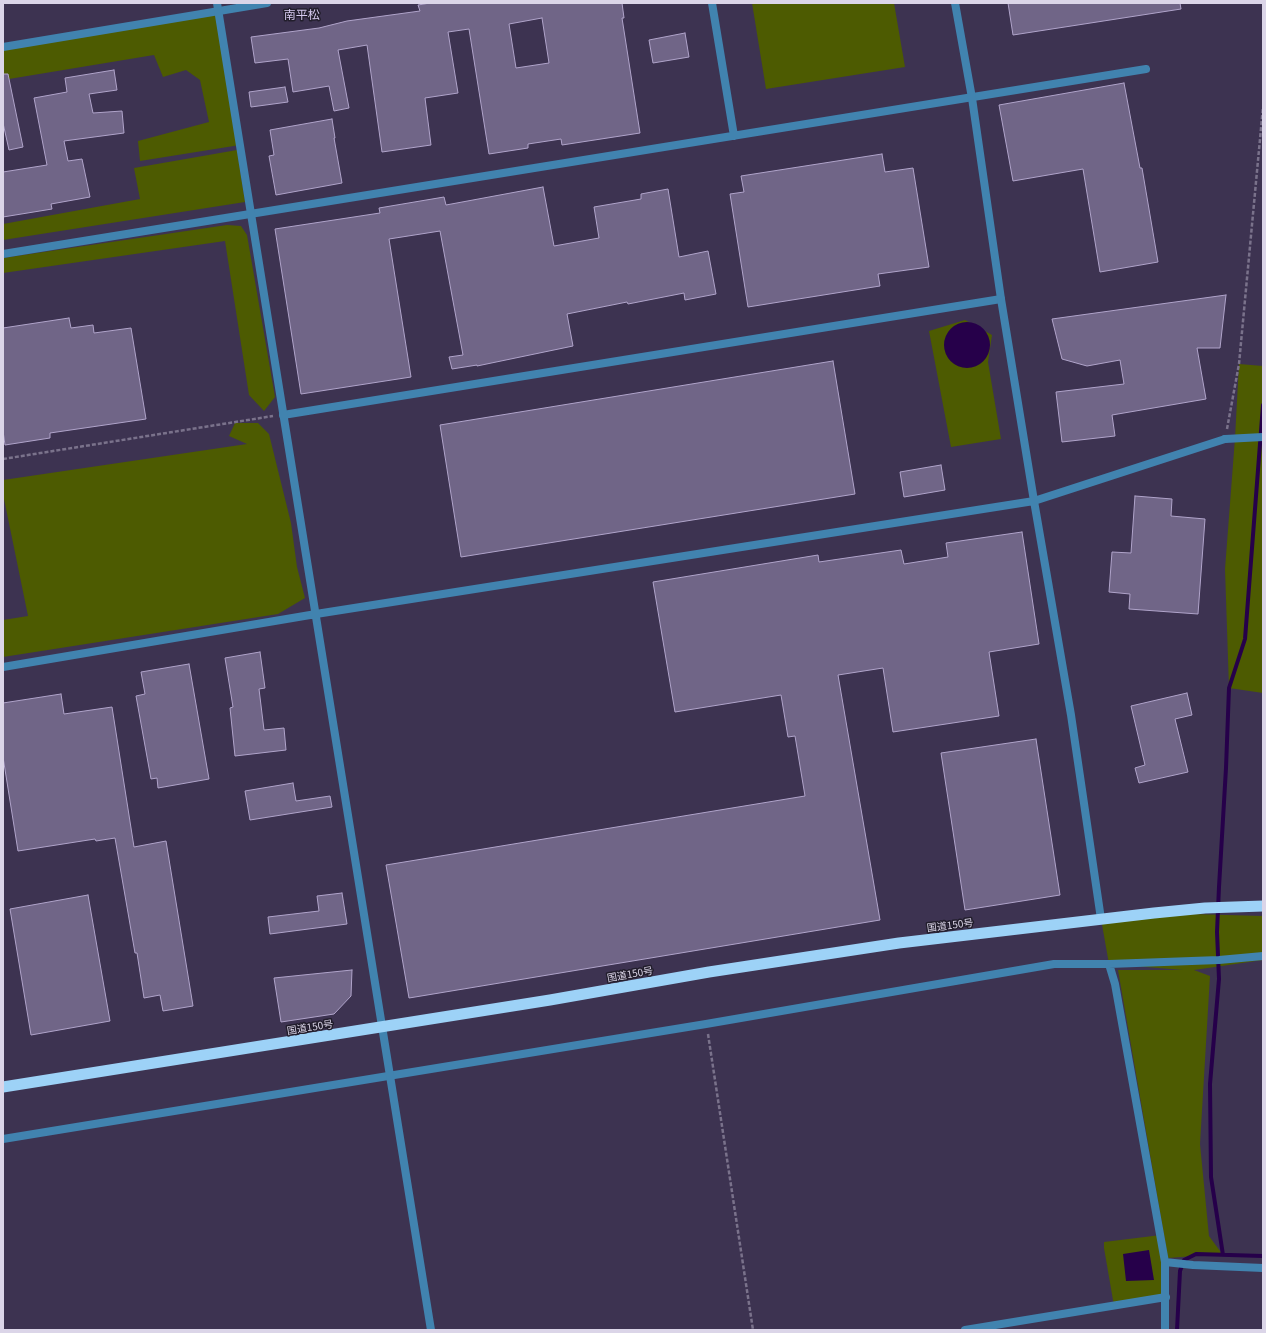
<!DOCTYPE html>
<html>
<head>
<meta charset="utf-8">
<style>
  body { margin:0 }
  #map { position:relative; width:1266px; height:1333px; overflow:hidden; background:#3d3351; font-family:Georgia,serif }
  canvas { display:block }
  .frame { position:absolute; inset:0; border:4px solid #dbd5e8; pointer-events:none }
</style>
</head>
<body>
<div id="map">
<canvas width="1266" height="1333"></canvas>
<div class="frame"></div>
</div>
<script>
const c = document.querySelector('canvas').getContext('2d');
c.lineJoin = 'round';
function fillPath(path, color) { c.fillStyle = color; c.fill(path, 'evenodd'); }
const poly = rows => new Path2D(rows.map(r => 'M' + r).join(''));
function trace(path, color, width, dash) { c.strokeStyle = color; c.lineWidth = width; c.lineCap = dash ? 'butt' : 'round'; c.setLineDash(dash || []); c.stroke(path); }
function drawText(font, color, halo, rows, align = 'center') {
  c.font = font + ' Georgia,"Noto Sans JP",serif'; c.lineWidth = 3; c.setLineDash([]); c.textBaseline = 'middle'; c.strokeStyle = halo; c.fillStyle = color; for (const [text, x, y, turn = 0] of rows) {
    c.save(); c.translate(x, y); c.rotate((+turn || 0) * Math.PI / 180); c.textAlign = isNaN(turn) ? turn : align; if (halo) c.strokeText(text, 0, 0); c.fillText(text, 0, 0); c.restore();
  }
}
const green = poly([
  [752,3,894,3,905,67,766,89],
  [219,11,240,145,140,161,138,141,209,122,200,80,186,70,163,77,154,55,3,80,3,47],
  [237,150,245,202,3,240,3,224,140,199,134,168],
  [227,225,241,226,247,235,275,397,264,411,249,395,225,241,3,273,3,258],
  [965,320,992,335,988,362,1001,439,951,447,929,331],
  [1239,364,1263,366,1263,693,1229,688,1225,569,1235,438],
  [235,423,258,423,269,434,291,523,297,567,305,598,278,614,3,657,3,620,28,616,3,494,3,480,247,444,229,436],
  [1154,913,1263,916,1263,960,1194,970,1210,976,1200,1144,1209,1236,1223,1255,1207,1255,1168,1258,1118,970,1183,970,1109,964,1101,919],
  [1161,1235,1166,1297,1114,1306,1104,1248,1104,1242]
]);
const water = poly([
  '944 345a23 23 0 1 1 46 0a23 23 0 1 1-46 0Z',
  [1149,1250,1154,1280,1126,1281,1123,1254]
]);
const stream = poly([
  [1223,1255,1211,1177,1210,1084,1219,979,1217,932,1219,887,1226,768,1229,688,1245,639,1263,405],
  [1177,1330,1180,1271,1184,1260,1196,1254,1263,1256]
]);
const building = poly([
  [430,3,622,3,624,18,622,18,640,133,562,145,561,139,528,144,528,148,489,154,469,29,448,32,458,93,425,98,431,145,382,152,367,45,338,50,349,108,334,111,329,86,293,92,288,59,255,63,251,37,319,28,347,21,420,11,418,5,430,3],
  [542,18,549,63,516,68,509,24,542,18],
  [1008,3,1180,3,1181,9,1013,35,1008,3],
  [685,33,689,57,653,63,649,40,685,33],
  [114,70,117,90,89,94,93,113,122,111,124,133,64,141,68,161,82,159,90,197,51,204,52,209,3,217,3,172,47,165,34,98,67,92,65,78,114,70],
  [3,74,8,74,23,147,9,150,3,123,3,74],
  [1124,83,1140,168,1142,168,1158,262,1100,272,1083,169,1013,181,999,105,1124,83],
  [285,87,288,102,251,107,249,92,285,87],
  [332,119,335,138,334,138,342,183,276,195,269,156,274,155,270,130,332,119],
  [882,154,885,172,913,168,929,267,878,274,880,286,748,307,730,194,744,192,741,176,882,154],
  [543,187,554,246,599,238,594,207,641,199,641,194,668,189,679,257,708,251,716,294,685,300,684,293,628,304,627,302,567,314,573,346,477,366,477,365,452,369,449,357,463,355,440,231,389,239,411,377,301,394,275,229,380,213,379,208,444,197,446,205,543,187],
  [1226,295,1220,348,1197,348,1206,399,1112,415,1115,436,1062,442,1056,392,1124,384,1120,360,1087,366,1062,359,1052,319,1226,295],
  [69,318,71,328,93,325,94,333,131,328,146,419,50,433,50,438,5,445,3,431,3,328,69,318],
  [833,361,855,494,461,557,440,425,833,361],
  [941,465,945,490,904,497,900,472,941,465],
  [1135,496,1172,499,1171,516,1205,519,1198,614,1129,609,1130,594,1109,592,1112,552,1131,553,1135,496],
  [1022,532,1039,644,989,652,999,716,893,732,883,668,838,675,880,920,409,998,386,865,805,796,795,736,788,737,781,695,675,712,653,582,818,555,819,562,901,550,904,564,948,557,946,543,1022,532],
  [260,652,265,688,259,689,264,730,284,728,286,750,235,756,230,708,233,707,225,658,260,652],
  [189,664,209,779,158,788,157,778,151,779,136,696,145,694,141,672,189,664],
  [1187,693,1192,715,1175,719,1188,772,1139,783,1135,768,1145,765,1131,706,1187,693],
  [61,694,64,714,112,707,134,847,166,841,193,1006,163,1011,160,995,144,998,137,953,135,953,115,838,96,841,95,839,18,851,3,757,3,703,61,694],
  [1036,739,1060,895,965,910,941,753,1036,739],
  [293,783,296,801,330,796,332,807,250,820,245,791,293,783],
  [342,893,347,924,270,934,268,917,319,911,317,896,342,893],
  [88,895,110,1021,31,1035,10,909,88,895],
  [352,970,351,996,334,1014,281,1022,274,978,352,970]
]);
const path = poly([
  [1227,429,1239,364,1263,107],
  [3,459,273,416],
  [708,1034,753,1330]
]);
const minor = poly([
  [712,3,734,136],
  [3,47,267,3],
  [3,254,1146,69],
  [283,415,1001,299],
  [1225,439,1263,437],
  [1109,964,1115,984,1165,1262],
  [3,1139,706,1024,1054,964,1109,964,1219,960,1263,956],
  [965,1330,1166,1297],
  [1165,1330,1165,1262,1193,1265,1263,1268]
]);
const tertiary = poly([
  [217,3,431,1330],
  [955,3,972,98,1001,299,1034,501,1071,715,1101,919],
  [3,667,316,614,1034,501,1225,439]
]);
const trunk = poly([
  [3,1087,550,1000,709,972,899,943,1154,913,1205,908,1263,906]
]);
const streetNames = [
  ["国道150号",950,925,-7],
  ["国道150号",630,974,-10],
  ["国道150号",310,1027,-9]
];
const quarterNames = [
  ["南平松",302,14]
];
fillPath(green, '#4d5b01');
fillPath(water, '#26004a');
trace(stream, '#26004a', 4);
fillPath(building, '#706587');
trace(building, '#b0a4ca', 1);
trace(path, '#7a728b', 2.5, [4, 2]);
trace(minor, '#4183af', 8);
trace(tertiary, '#4183af', 8);
trace(trunk, '#9dd2f7', 11);
drawText('10px', '#dbd5e8', '#221e2c', streetNames);
drawText('12px', '#d6caf0', '#221e2c', quarterNames);
</script>
</body>
</html>
